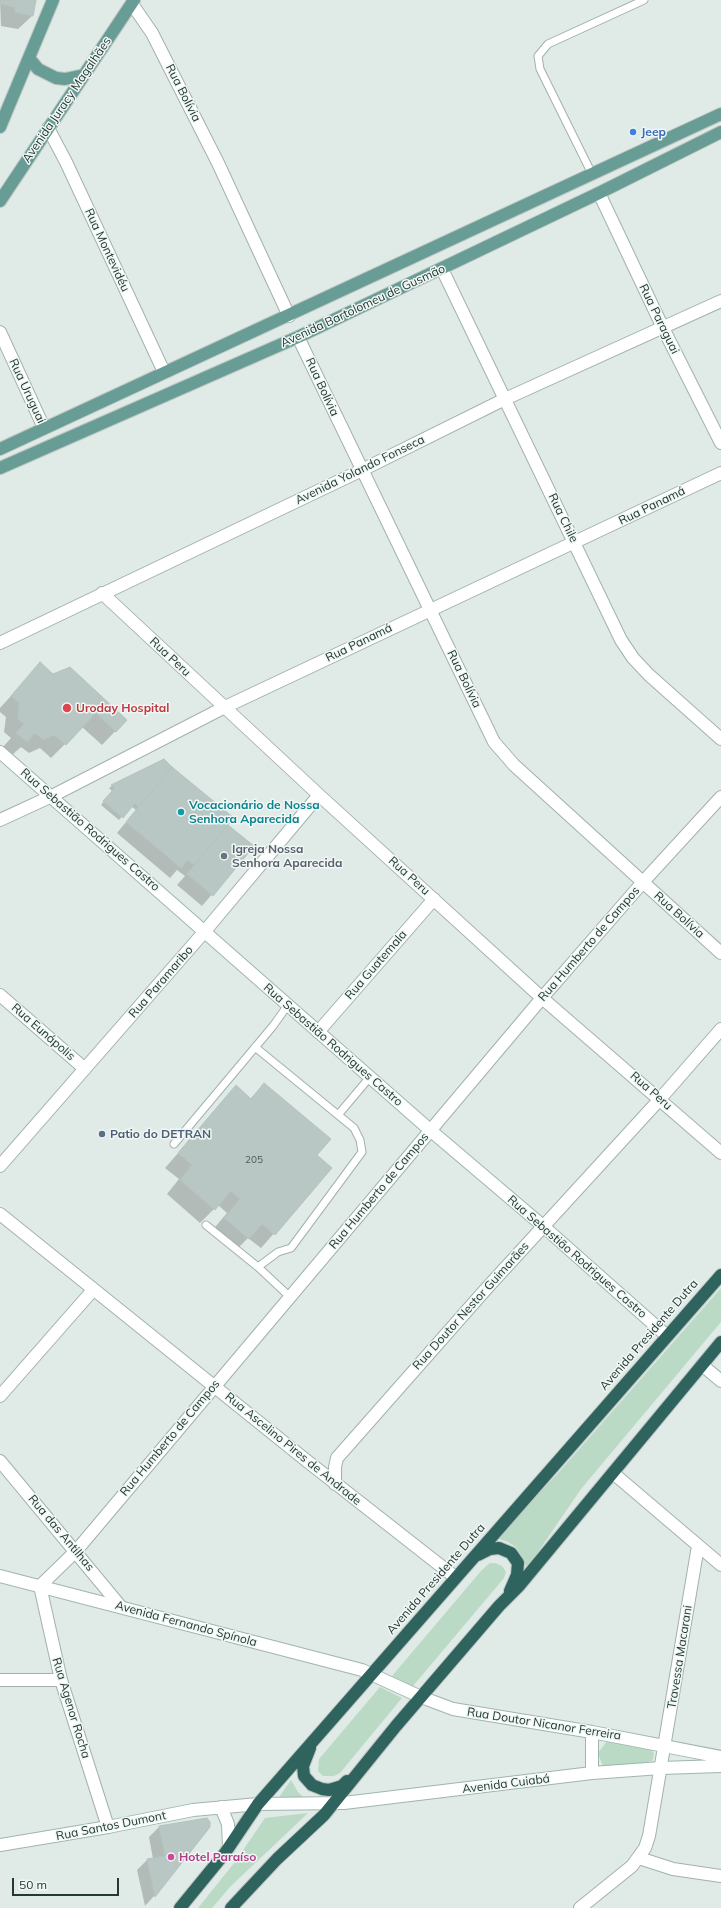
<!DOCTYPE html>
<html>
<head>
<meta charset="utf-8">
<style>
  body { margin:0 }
  #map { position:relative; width:721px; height:1908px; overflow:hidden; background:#e0eae6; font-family:Mulish,sans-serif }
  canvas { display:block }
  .scale { position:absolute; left:12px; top:1878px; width:107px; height:18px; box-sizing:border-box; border:2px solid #223935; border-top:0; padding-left:5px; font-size:12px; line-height:14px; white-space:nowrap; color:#223935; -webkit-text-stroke:3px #f0f7f4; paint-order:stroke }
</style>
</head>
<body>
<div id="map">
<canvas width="721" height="1908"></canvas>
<div class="scale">50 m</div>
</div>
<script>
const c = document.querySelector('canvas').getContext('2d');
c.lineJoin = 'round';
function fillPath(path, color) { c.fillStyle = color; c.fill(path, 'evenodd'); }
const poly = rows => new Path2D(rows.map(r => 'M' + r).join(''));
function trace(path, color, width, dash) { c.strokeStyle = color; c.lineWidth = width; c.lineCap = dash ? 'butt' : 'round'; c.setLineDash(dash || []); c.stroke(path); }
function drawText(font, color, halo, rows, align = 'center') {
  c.font = font + ' Mulish,sans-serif'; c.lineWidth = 3; c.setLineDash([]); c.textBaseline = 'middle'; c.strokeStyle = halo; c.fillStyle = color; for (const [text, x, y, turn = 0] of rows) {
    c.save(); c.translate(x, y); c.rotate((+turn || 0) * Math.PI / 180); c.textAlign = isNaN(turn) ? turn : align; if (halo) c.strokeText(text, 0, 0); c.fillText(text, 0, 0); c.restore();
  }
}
const green = poly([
  [721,1288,721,1322,581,1489,527,1568,516,1547,508,1542,497,1538,559,1472],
  [490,1563,495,1563,502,1566,506,1572,504,1578,413,1686,392,1676,481,1571],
  [380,1687,402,1698,340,1773,334,1776,323,1776,318,1771,319,1759],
  [607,1741,651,1750,654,1753,653,1759,652,1761,609,1769,605,1768,602,1764,598,1753],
  [291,1780,298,1792,304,1798,277,1800],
  [308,1813,230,1887,212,1908,198,1908,235,1862,265,1818]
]);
const shadow = poly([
  [0,0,35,0,32,16,18,29,1,26],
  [40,664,53,675,126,720,102,745,82,727,51,758,40,748,29,753,21,747,12,755,3,747,11,738,4,732,6,717,0,712,0,708],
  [112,786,227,825,253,846,202,906,177,885,185,876,177,870,170,878,117,833,136,810,131,806,119,820,101,805,112,791,109,788],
  [265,1085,315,1156,331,1169,261,1248,248,1238,234,1252,211,1232,227,1213,218,1205,200,1223,167,1194,179,1179,165,1168,236,1087,250,1099],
  [209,1826,154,1896,145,1906,137,1870,147,1860,153,1859,149,1837,159,1827]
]);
const building = poly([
  [0,0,36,0,33,16,14,12,15,7,0,4,0,0],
  [40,662,53,674,70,667,127,720,116,732,96,713,66,745,54,735,43,740,35,733,27,742,16,733,24,724,18,719,19,703,11,696,40,662],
  [164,759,172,767,139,807,135,803,123,818,103,801,115,788,111,785,164,759],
  [172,767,234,818,194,865,188,860,181,868,126,822,172,767],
  [228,825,254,846,213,896,187,874,228,825],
  [264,1083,331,1139,317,1155,332,1168,275,1235,262,1224,249,1239,224,1218,240,1199,231,1191,215,1210,180,1180,192,1165,178,1153,236,1085,251,1099,264,1083],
  [207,1818,210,1822,210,1827,155,1897,147,1859,165,1856,159,1826,207,1818]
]);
const lane = poly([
  [592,174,540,69,538,56,548,44,644,0],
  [255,1047,354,1128,360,1140,362,1152,291,1248,278,1252,258,1267],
  [338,1115,370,1077],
  [174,1144,273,1026,288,1005],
  [206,1225,258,1267,290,1297]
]);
const street = poly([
  [132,4,152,33,218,163,289,316],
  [48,128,66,162,164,372],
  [599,193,663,328,721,443],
  [442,269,621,640,633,658,649,675,721,739],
  [0,332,44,428],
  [298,337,494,742,514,765,721,953],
  [102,593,319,795,542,998,721,1153],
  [0,643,362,470,505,399,721,301],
  [0,820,52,796,225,707,721,473],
  [0,995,85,1069],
  [318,1032,434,899],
  [0,1166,205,931,319,795],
  [0,1214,307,1461,455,1577],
  [702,1365,721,1381],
  [0,1396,93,1290],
  [0,1461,121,1607],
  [613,1473,721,1565],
  [335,1484,335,1467,337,1458,486,1289,660,1099,721,1029],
  [0,1680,61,1680],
  [108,1827,61,1680,40,1586,76,1551,542,998,643,882,721,797],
  [639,1858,673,1869,721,1876],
  [580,1908,632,1866,645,1848,649,1836,698,1546]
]);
const secondary = poly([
  [0,752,430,1130,543,1226,667,1336],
  [0,1576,362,1670,421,1697,453,1709,592,1732,721,1757],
  [592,1773,592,1732],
  [221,1807,228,1824,229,1846],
  [0,1845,108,1827,193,1810,258,1804,344,1803,592,1773,661,1768,721,1766]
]);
const primary = poly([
  [29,58,38,69,56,78,65,79,84,75],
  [0,127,53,0],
  [0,201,134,0],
  [0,449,721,114],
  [0,468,298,337,599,193,721,132]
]);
const highway = poly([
  [478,1555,490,1549,499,1548,511,1553,518,1563,517,1575,510,1591],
  [310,1748,303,1766,304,1776,312,1785,322,1789,329,1790,342,1786,347,1781],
  [180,1908,225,1853,258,1804,721,1275],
  [231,1908,277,1859,324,1815,396,1726,499,1606,519,1586,721,1342]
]);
const markers = [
  [633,132,4,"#3f7fe0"],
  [67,708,5,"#e0444e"],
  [181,812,4,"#0f9aa8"],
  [224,856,4,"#6b7280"],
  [102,1134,4,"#5c6f8a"],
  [171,1857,4,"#d1479c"]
];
const numberNames = [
  ["205",254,1160]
];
const streetNames = [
  ["Rua Bolívia",183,93,63],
  ["Avenida Juracy Magalhães",67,100,-56],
  ["Rua Montevidéu",107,250,65],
  ["Avenida Bartolomeu de Gusmão",363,306,-25],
  ["Rua Paraguai",659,319,64],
  ["Rua Bolívia",322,387,65],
  ["Rua Uruguai",27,391,65],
  ["Avenida Yolando Fonseca",360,470,-26],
  ["Rua Panamá",652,506,-26],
  ["Rua Chile",563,518,64],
  ["Rua Panamá",359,643,-26],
  ["Rua Peru",170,657,43],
  ["Rua Bolívia",464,679,64],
  ["Rua Sebastião Rodrigues Castro",90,830,41],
  ["Rua Peru",409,876,42],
  ["Rua Bolívia",679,915,42],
  ["Rua Humberto de Campos",589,944,-49],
  ["Rua Guatemala",376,965,-49],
  ["Rua Paramaribo",161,982,-49],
  ["Rua Eunápolis",43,1032,41],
  ["Rua Sebastião Rodrigues Castro",333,1045,41],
  ["Rua Peru",651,1091,41],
  ["Rua Humberto de Campos",379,1191,-50],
  ["Rua Sebastião Rodrigues Castro",577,1257,41],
  ["Rua Doutor Nestor Guimarães",471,1306,-48],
  ["Avenida Presidente Dutra",649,1335,-49],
  ["Rua Humberto de Campos",170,1438,-50],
  ["Rua Ascelino Pires de Andrade",293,1449,39],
  ["Rua das Antilhas",61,1533,50],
  ["Avenida Presidente Dutra",436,1579,-49],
  ["Avenida Fernando Spínola",186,1624,15],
  ["Travessa Macarani",680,1657,-81],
  ["Rua Agenor Rocha",71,1708,73],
  ["Rua Doutor Nicanor Ferreira",544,1724,9],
  ["Avenida Cuiabá",506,1784,-7],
  ["Rua Santos Dumont",111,1826,-11]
];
const shopNames = [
  ["Jeep",641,132]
];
const healthNames = [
  ["Uroday Hospital",76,708]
];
const cultureNames = [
  ["Vocacionário de Nossa",189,805],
  ["Senhora Aparecida",189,819]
];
const worshipNames = [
  ["Igreja Nossa",232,849],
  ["Senhora Aparecida",232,863]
];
const serviceNames = [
  ["Patio do DETRAN",110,1134]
];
const hotelNames = [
  ["Hotel Paraíso",179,1857]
];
fillPath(green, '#badac6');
fillPath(shadow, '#0003');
fillPath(building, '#b8c7c3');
trace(building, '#b3c3be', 1);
trace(lane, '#a3b1ad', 9);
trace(street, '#a3b1ad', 14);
trace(secondary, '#a0b5af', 14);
trace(primary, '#bdc4c2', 14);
trace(highway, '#bdc4c2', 14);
trace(lane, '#fff', 7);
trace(street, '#fff', 12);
trace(secondary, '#fff', 12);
trace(primary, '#679d95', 12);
trace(highway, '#2f635e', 12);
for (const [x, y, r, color] of markers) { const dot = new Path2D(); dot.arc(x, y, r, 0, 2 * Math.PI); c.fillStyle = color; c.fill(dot); trace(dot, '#f0f7f4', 1.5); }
drawText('10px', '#485c58', null, numberNames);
drawText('12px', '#223935', '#f0f7f4', streetNames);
drawText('bold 12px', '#366cbe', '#f0f7f4', shopNames, 'left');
drawText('bold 12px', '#be3a42', '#f0f7f4', healthNames, 'left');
drawText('bold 12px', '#0d838f', '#f0f7f4', cultureNames, 'left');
drawText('bold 12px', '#5b616d', '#f0f7f4', worshipNames, 'left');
drawText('bold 12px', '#4e5e75', '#f0f7f4', serviceNames, 'left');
drawText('bold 12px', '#b23c85', '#f0f7f4', hotelNames, 'left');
</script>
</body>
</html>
